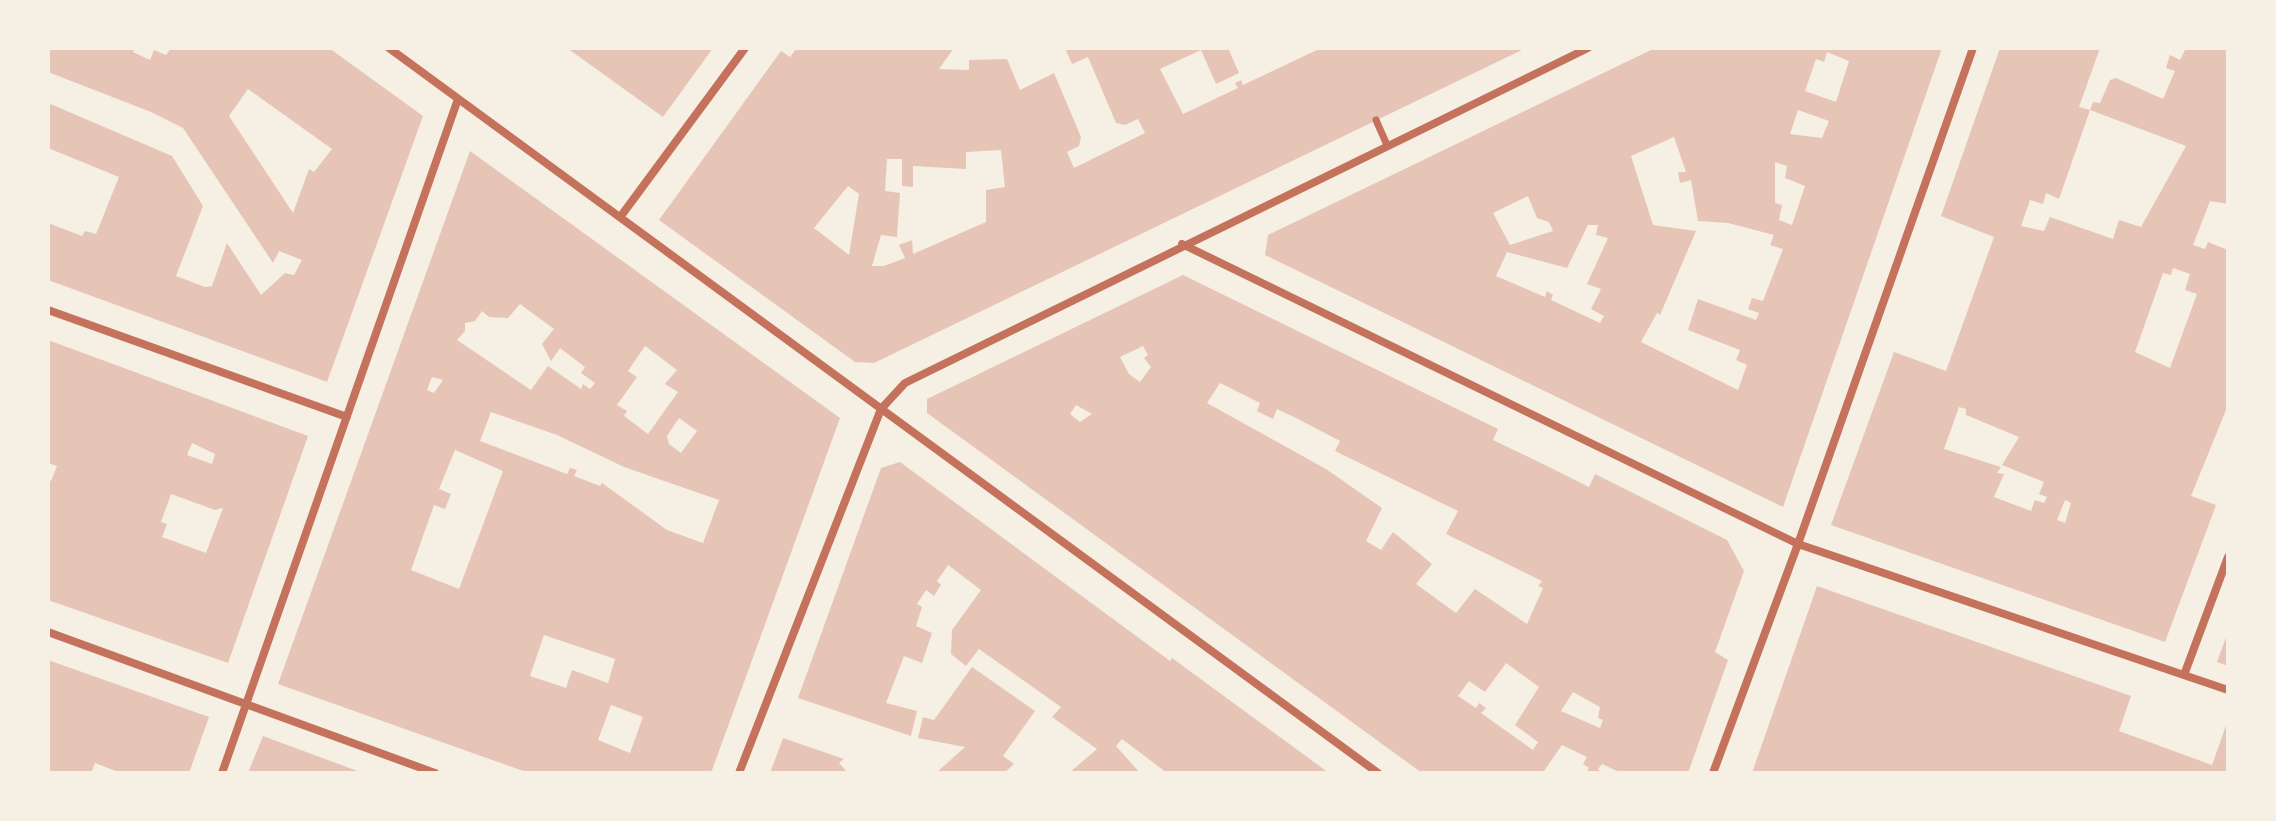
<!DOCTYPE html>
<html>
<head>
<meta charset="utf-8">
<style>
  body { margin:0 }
  #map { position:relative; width:2276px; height:821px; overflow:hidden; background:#f6efe4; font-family:"PT Sans",sans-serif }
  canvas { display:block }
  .frame { position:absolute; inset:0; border:50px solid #f6efe4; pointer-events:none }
</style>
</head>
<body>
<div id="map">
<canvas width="2276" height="821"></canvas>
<div class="frame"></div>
</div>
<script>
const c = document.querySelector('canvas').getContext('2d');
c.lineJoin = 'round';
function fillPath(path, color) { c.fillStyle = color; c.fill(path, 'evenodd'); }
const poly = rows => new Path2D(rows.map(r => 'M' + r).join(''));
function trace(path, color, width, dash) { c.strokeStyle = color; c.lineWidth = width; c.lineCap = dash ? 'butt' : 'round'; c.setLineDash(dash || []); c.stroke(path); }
const building = poly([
  [48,48,135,48,133,52,150,60,154,50,166,55,171,48,329,48,423,116,327,382,48,280,48,223,82,236,85,231,96,234,119,177,48,148,48,103,172,156,203,206,176,276,205,287,212,286,227,243,261,295,285,273,294,275,302,260,279,251,273,263,183,128,151,112,48,72],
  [248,89,332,149,314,172,309,169,293,213,229,116],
  [567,48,713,48,663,117],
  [797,48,954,48,939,69,969,70,969,60,1007,59,1020,90,1054,73,1081,137,1079,146,1067,152,1074,168,1145,133,1138,119,1125,125,1116,123,1088,57,1072,64,1065,48,1228,48,1239,73,1216,84,1201,50,1160,69,1183,114,1238,88,1235,83,1241,80,1243,85,1321,48,1526,48,874,363,855,362,659,220,781,51,790,57],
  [1001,150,1005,187,986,190,986,222,913,254,912,240,899,245,905,258,884,266,872,266,881,235,897,237,900,193,885,191,887,159,902,159,902,186,913,187,913,166,966,169,966,152],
  [848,186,859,194,849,255,814,228],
  [1655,48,1942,48,1783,507,1265,255,1268,235],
  [1827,52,1849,61,1836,102,1805,91,1816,59,1824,62],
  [1798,110,1829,121,1822,138,1790,134],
  [1674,137,1686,172,1678,172,1680,183,1691,180,1698,221,1728,223,1774,235,1770,245,1783,249,1763,301,1752,298,1748,309,1759,313,1756,320,1698,299,1688,330,1740,350,1736,360,1747,365,1738,390,1641,342,1657,313,1660,315,1696,231,1653,225,1631,156],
  [1775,162,1787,166,1785,178,1805,186,1792,225,1779,220,1782,205,1775,203],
  [1528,196,1537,218,1549,222,1553,231,1510,245,1493,213],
  [1588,225,1598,225,1596,235,1608,238,1587,284,1601,289,1591,309,1604,316,1600,323,1551,300,1553,295,1547,291,1545,297,1496,276,1507,252,1567,268],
  [2000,48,2100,48,2079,107,2090,110,2059,199,2046,193,2043,204,2030,200,2021,226,2044,231,2050,217,2113,239,2119,220,2141,227,2186,146,2090,110,2093,102,2100,103,2110,80,2116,78,2163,99,2175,71,2166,68,2170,55,2180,60,2186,48,2228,48,2228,204,2210,201,2193,245,2205,249,2208,242,2228,250,2228,405,2191,496,2216,505,2165,642,1831,525,1894,352,1946,371,1994,237,1941,216],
  [2173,268,2190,274,2185,290,2197,294,2170,368,2135,352,2163,273,2171,275],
  [1959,407,1966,409,1966,415,2019,437,2002,465,2044,482,2039,494,2047,497,2044,503,2035,500,2031,511,1994,497,2004,474,1997,473,2001,467,1944,449],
  [2065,500,2071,503,2065,523,2057,520],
  [470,151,840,418,711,773,529,773,278,684],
  [520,304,554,329,542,344,551,361,560,348,585,367,581,373,595,383,590,389,583,384,581,389,548,366,531,390,457,340,465,331,465,323,475,321,482,311,489,317,508,318],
  [645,346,677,370,665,384,678,392,648,434,624,416,627,411,617,405,637,377,628,371],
  [432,377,443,380,434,393,427,390],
  [491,412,557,435,624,467,719,500,703,543,667,530,602,483,600,486,574,476,577,470,570,468,567,474,480,441],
  [679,418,697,431,681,453,669,444,667,436],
  [455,450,503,471,459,589,411,570,434,505,445,509,451,494,439,489],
  [544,635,615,659,608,683,572,670,566,688,530,676],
  [611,705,643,717,630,753,598,740],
  [1183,275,1498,429,1493,440,1541,463,1589,487,1595,474,1727,540,1744,571,1715,652,1728,660,1688,773,1621,773,1602,764,1598,769,1602,773,1586,773,1589,768,1583,764,1587,757,1562,745,1544,771,1547,773,1422,773,927,413,927,399],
  [1143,346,1148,355,1144,358,1151,367,1140,382,1129,374,1120,357],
  [1220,383,1260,403,1257,411,1273,419,1277,409,1296,418,1340,441,1335,451,1458,511,1446,534,1542,581,1538,586,1543,588,1527,624,1475,589,1456,613,1416,584,1432,564,1393,532,1381,550,1366,541,1382,508,1326,469,1207,403],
  [1076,405,1092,414,1080,422,1070,414],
  [1506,663,1539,687,1515,725,1538,742,1533,750,1481,713,1486,708,1479,703,1476,708,1458,696,1469,681,1485,692],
  [1573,692,1600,707,1598,718,1603,720,1600,728,1561,711],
  [48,340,308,436,228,663,48,600,48,480,51,481,57,466,48,463],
  [192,443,215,454,212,464,187,455],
  [171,494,215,510,223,508,206,553,162,537,167,524,161,522],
  [900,462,1170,661,1172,658,1329,773,1167,773,1122,739,1116,746,1140,773,1069,773,1097,749,1052,717,1061,707,979,649,966,666,951,654,952,630,981,590,948,565,937,581,941,585,934,596,926,590,917,604,922,607,916,626,932,633,922,663,904,656,886,703,917,711,911,736,798,698,881,468],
  [1817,586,2131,696,2119,731,2212,765,2228,720,2228,773,1752,773],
  [2228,632,2228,666,2217,662],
  [48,660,209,717,189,773,121,773,95,763,91,773,48,773],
  [972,667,1035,711,1003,756,1014,764,1004,773,936,773,965,747,918,738,923,717,934,720],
  [263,736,363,773,248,773],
  [783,738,844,759,839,763,848,773,770,773]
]);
const pedestrian = poly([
  [1376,120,1387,145]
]);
const minor = poly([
  [389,48,1378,773],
  [621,216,745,48],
  [1182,244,1798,544,2228,690],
  [48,310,347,417],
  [48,632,435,773],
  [2184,675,2228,557],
  [222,773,458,99],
  [739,773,881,409,905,383,1588,48],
  [1713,773,1798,544,1973,48]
]);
fillPath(building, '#e6c5b7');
trace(pedestrian, '#c5725c', 7);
trace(minor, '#c5725c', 8);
</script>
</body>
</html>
